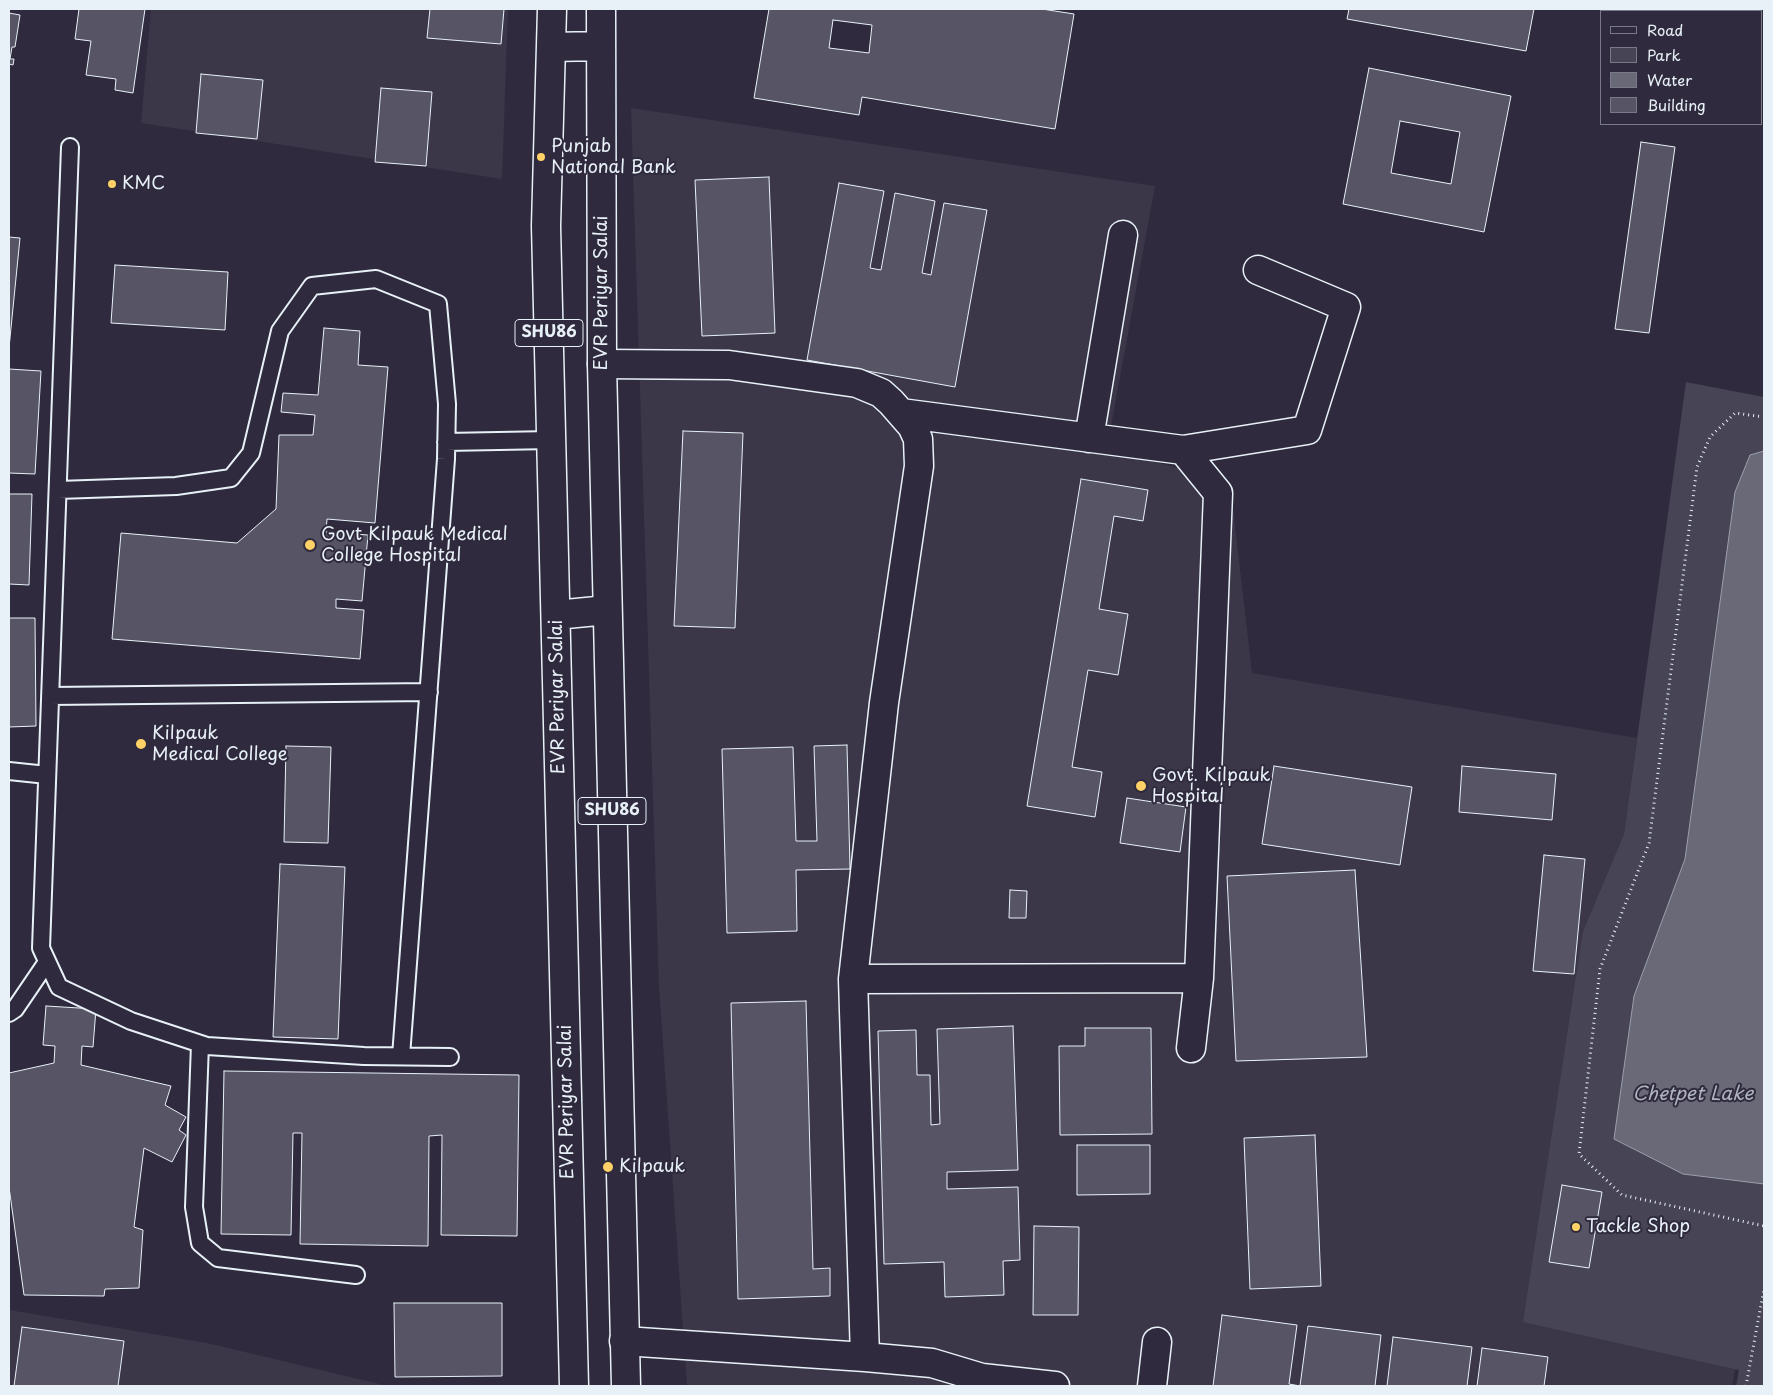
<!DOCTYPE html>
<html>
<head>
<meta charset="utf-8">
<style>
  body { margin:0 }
  #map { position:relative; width:1773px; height:1395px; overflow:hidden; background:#2f2a3d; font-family:"Playpen Sans",sans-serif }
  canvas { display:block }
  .frame { position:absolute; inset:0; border:10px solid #e8f1f8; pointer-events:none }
  .legend { position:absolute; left:1600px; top:10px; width:162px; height:115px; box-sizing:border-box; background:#2f2a3d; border:1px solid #797a88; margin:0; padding:6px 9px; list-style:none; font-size:15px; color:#e8f1f8 }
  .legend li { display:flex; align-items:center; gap:10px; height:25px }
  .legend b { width:25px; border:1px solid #797a88 }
</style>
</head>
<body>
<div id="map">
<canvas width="1773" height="1395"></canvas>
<div class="frame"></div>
<ul class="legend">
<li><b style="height:6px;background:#2f2a3d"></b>Road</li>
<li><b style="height:14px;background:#464455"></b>Park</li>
<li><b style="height:14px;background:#696978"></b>Water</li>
<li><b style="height:14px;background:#575565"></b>Building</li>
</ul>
</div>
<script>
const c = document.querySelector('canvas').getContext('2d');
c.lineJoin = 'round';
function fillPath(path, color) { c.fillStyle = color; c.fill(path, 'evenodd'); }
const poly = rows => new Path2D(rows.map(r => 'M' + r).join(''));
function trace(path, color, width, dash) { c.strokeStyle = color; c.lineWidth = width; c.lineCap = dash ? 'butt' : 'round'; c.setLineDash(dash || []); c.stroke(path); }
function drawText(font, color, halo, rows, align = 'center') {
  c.font = font + ' "Playpen Sans",sans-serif'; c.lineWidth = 4; c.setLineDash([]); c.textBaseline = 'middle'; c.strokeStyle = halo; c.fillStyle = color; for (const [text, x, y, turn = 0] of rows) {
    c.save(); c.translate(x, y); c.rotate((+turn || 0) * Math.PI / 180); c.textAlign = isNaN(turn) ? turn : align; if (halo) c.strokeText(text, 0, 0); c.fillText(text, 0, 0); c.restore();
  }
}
const built = poly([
  [151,9,508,9,502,179,141,123],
  [631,108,1155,186,1107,448,1230,483,1252,673,1637,738,1624,834,1583,931,1737,1359,1732,1386,687,1386,659,987],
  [9,1310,207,1343,388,1386,9,1386]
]);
const green = poly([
  [1686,382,1764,397,1764,1386,1736,1386,1739,1370,1523,1322,1583,931,1624,834]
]);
const water = poly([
  [1764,451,1764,1184,1683,1174,1614,1139,1634,996,1685,859,1735,492,1750,455,1764,451]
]);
const building = poly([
  [79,9,145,9,133,93,115,90,116,79,86,75,91,41,75,39,79,9],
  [430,9,504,9,501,44,427,38,430,9],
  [769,9,1042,9,1074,14,1055,129,862,97,859,115,754,98,769,9],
  [833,20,872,25,869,53,829,48,833,20],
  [1349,9,1534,9,1526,51,1347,19,1349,9],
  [9,13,20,15,15,47,12,47,10,59,14,59,13,65,9,64,9,13],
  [1369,68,1511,96,1484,232,1343,204,1369,68],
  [1400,121,1460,132,1451,184,1391,173,1400,121],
  [201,74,263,80,257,139,196,133,201,74],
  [381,88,432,92,426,166,375,162,381,88],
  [1641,142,1675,147,1649,333,1615,329,1641,142],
  [769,177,775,333,702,336,695,180,769,177],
  [839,183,884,191,870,268,881,270,895,193,935,201,922,273,931,275,944,203,987,210,955,387,807,360,839,183],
  [9,237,20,238,9,348,9,237],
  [115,265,228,272,225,330,111,323,115,265],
  [324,328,360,331,358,365,388,367,375,523,327,519,326,532,368,535,362,601,336,599,336,608,364,610,360,659,112,639,121,533,237,543,276,509,279,435,313,435,315,415,281,412,283,393,318,395,324,328],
  [9,369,41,371,35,474,9,473,9,369],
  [683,431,743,433,735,628,674,626,683,431],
  [1081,479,1148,490,1143,521,1114,516,1099,609,1128,614,1118,675,1088,670,1072,767,1102,772,1095,817,1027,806,1081,479],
  [9,494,32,494,29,585,9,584,9,494],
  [9,618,35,618,36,726,9,727,9,618],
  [847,745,850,869,796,870,797,931,727,933,722,749,793,747,796,841,817,841,814,746,847,745],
  [286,746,331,747,328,843,284,842,286,746],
  [1274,766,1412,787,1400,865,1262,844,1274,766],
  [1462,766,1556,774,1552,820,1459,812,1462,766],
  [1127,798,1186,807,1180,852,1120,843,1127,798],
  [1544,855,1585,859,1574,974,1533,971,1544,855],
  [280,864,345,867,338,1039,273,1037,280,864],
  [1355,870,1367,1057,1236,1061,1227,876,1355,870],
  [1010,890,1027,891,1026,918,1009,918,1010,890],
  [806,1001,813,1269,830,1268,830,1296,738,1299,731,1003,806,1001],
  [46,1006,96,1009,93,1047,82,1046,81,1065,171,1086,165,1105,186,1117,179,1130,186,1135,172,1162,144,1148,134,1227,143,1230,139,1288,105,1289,104,1296,24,1295,9,1187,9,1073,54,1063,55,1046,43,1045,46,1006],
  [1013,1026,1018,1170,947,1172,947,1189,1018,1187,1020,1260,1003,1261,1004,1295,945,1297,944,1262,884,1264,878,1031,916,1030,917,1075,930,1075,931,1125,940,1124,937,1029,1013,1026],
  [1085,1028,1151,1028,1152,1134,1060,1135,1059,1046,1085,1046,1085,1028],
  [224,1071,519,1075,517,1236,441,1235,442,1135,429,1136,428,1246,300,1244,302,1133,293,1133,291,1235,221,1234,224,1071],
  [1315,1135,1321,1286,1250,1289,1244,1138,1315,1135],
  [1077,1145,1150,1145,1150,1194,1077,1195,1077,1145],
  [1562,1185,1602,1192,1589,1268,1549,1262,1562,1185],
  [1034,1226,1079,1227,1078,1315,1033,1315,1034,1226],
  [394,1303,502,1303,502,1376,395,1377,394,1303],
  [1222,1315,1297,1325,1289,1384,1300,1386,1308,1326,1381,1335,1375,1386,1213,1386,1222,1315],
  [22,1327,124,1341,118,1386,14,1386,22,1327],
  [1393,1337,1472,1347,1467,1386,1387,1386,1393,1337],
  [1482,1348,1548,1357,1544,1386,1477,1386,1482,1348]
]);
const path = poly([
  [1764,417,1735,413,1710,437,1697,467,1649,843,1600,969,1579,1154,1622,1195,1764,1226],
  [1746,1386,1764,1289]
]);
const service = poly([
  [70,147,41,948,59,987,131,1021,207,1046,364,1056,450,1057],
  [446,442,551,440],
  [58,490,176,486,231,478,251,453,280,331,312,286,376,279,438,304,447,404,446,459,401,1056],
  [50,696,429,692],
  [9,771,47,775],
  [9,1013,15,1009,47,962],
  [200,1044,194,1207,200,1243,218,1258,356,1275]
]);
const minor = poly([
  [602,364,729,365,857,383,881,393,891,402,912,426,918,439,919,466,884,703,853,979,865,1357,624,1341],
  [901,413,1183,450,1218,493,1199,978],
  [1089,438,1123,235],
  [1183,450,1307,430,1346,307,1258,270],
  [853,979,1199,978,1191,1048],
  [865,1357,932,1363,982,1378,1055,1386],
  [1152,1386,1157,1342]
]);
const primary = poly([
  [552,9,546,226,574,1386],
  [601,9,602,364,626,1386],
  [551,47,601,46],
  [556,615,607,610]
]);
const markers = [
  [541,157,5,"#ffd166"],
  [112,184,5,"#ffd166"],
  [310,545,6,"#ffd166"],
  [141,744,6,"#ffd166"],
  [1141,786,6,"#ffd166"],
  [608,1167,6,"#ffd166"],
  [1576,1227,5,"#ffd166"]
];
const shields = [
  [549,333,68],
  [612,811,68]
];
const shieldNames = [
  ["SHU86",549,333],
  ["SHU86",612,811]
];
const poiNames = [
  ["Punjab",551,147],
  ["National Bank",551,168],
  ["KMC",122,184],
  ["Govt Kilpauk Medical",321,535],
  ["College Hospital",321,556],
  ["Kilpauk",152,734],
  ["Medical College",152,755],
  ["Govt. Kilpauk",1152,776],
  ["Hospital",1152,797],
  ["Kilpauk",619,1167],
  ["Tackle Shop",1586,1227]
];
const streetNames = [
  ["EVR Periyar Salai",602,293,-90],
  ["EVR Periyar Salai",558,697,-91],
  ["EVR Periyar Salai",567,1102,-91]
];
const waterNames = [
  ["Chetpet Lake",1693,1095]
];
fillPath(built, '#3b3749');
fillPath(green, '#464455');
fillPath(water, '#696978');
trace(water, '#9c9fab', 1);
fillPath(building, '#575565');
trace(building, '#e8f1f8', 1);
trace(service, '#e8f1f8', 20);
trace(minor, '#e8f1f8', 31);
trace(primary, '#e8f1f8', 31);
trace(path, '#e8f1f8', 3, [1, 4]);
trace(service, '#2f2a3d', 16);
trace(minor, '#2f2a3d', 28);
trace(primary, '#2f2a3d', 28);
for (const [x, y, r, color] of markers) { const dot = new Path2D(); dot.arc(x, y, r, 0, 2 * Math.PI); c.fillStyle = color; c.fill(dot); trace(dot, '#2f2a3d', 2); }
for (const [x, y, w] of shields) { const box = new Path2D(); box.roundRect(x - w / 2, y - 13.5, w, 27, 4); c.fillStyle = '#2f2a3d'; c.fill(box); trace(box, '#e8f1f8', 1); }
drawText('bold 16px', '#e8f1f8', null, shieldNames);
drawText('18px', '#e8f1f8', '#2f2a3d', poiNames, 'left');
drawText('18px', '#e8f1f8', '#2f2a3d', streetNames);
drawText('italic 19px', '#afb4be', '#2f2a3d', waterNames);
</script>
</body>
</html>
